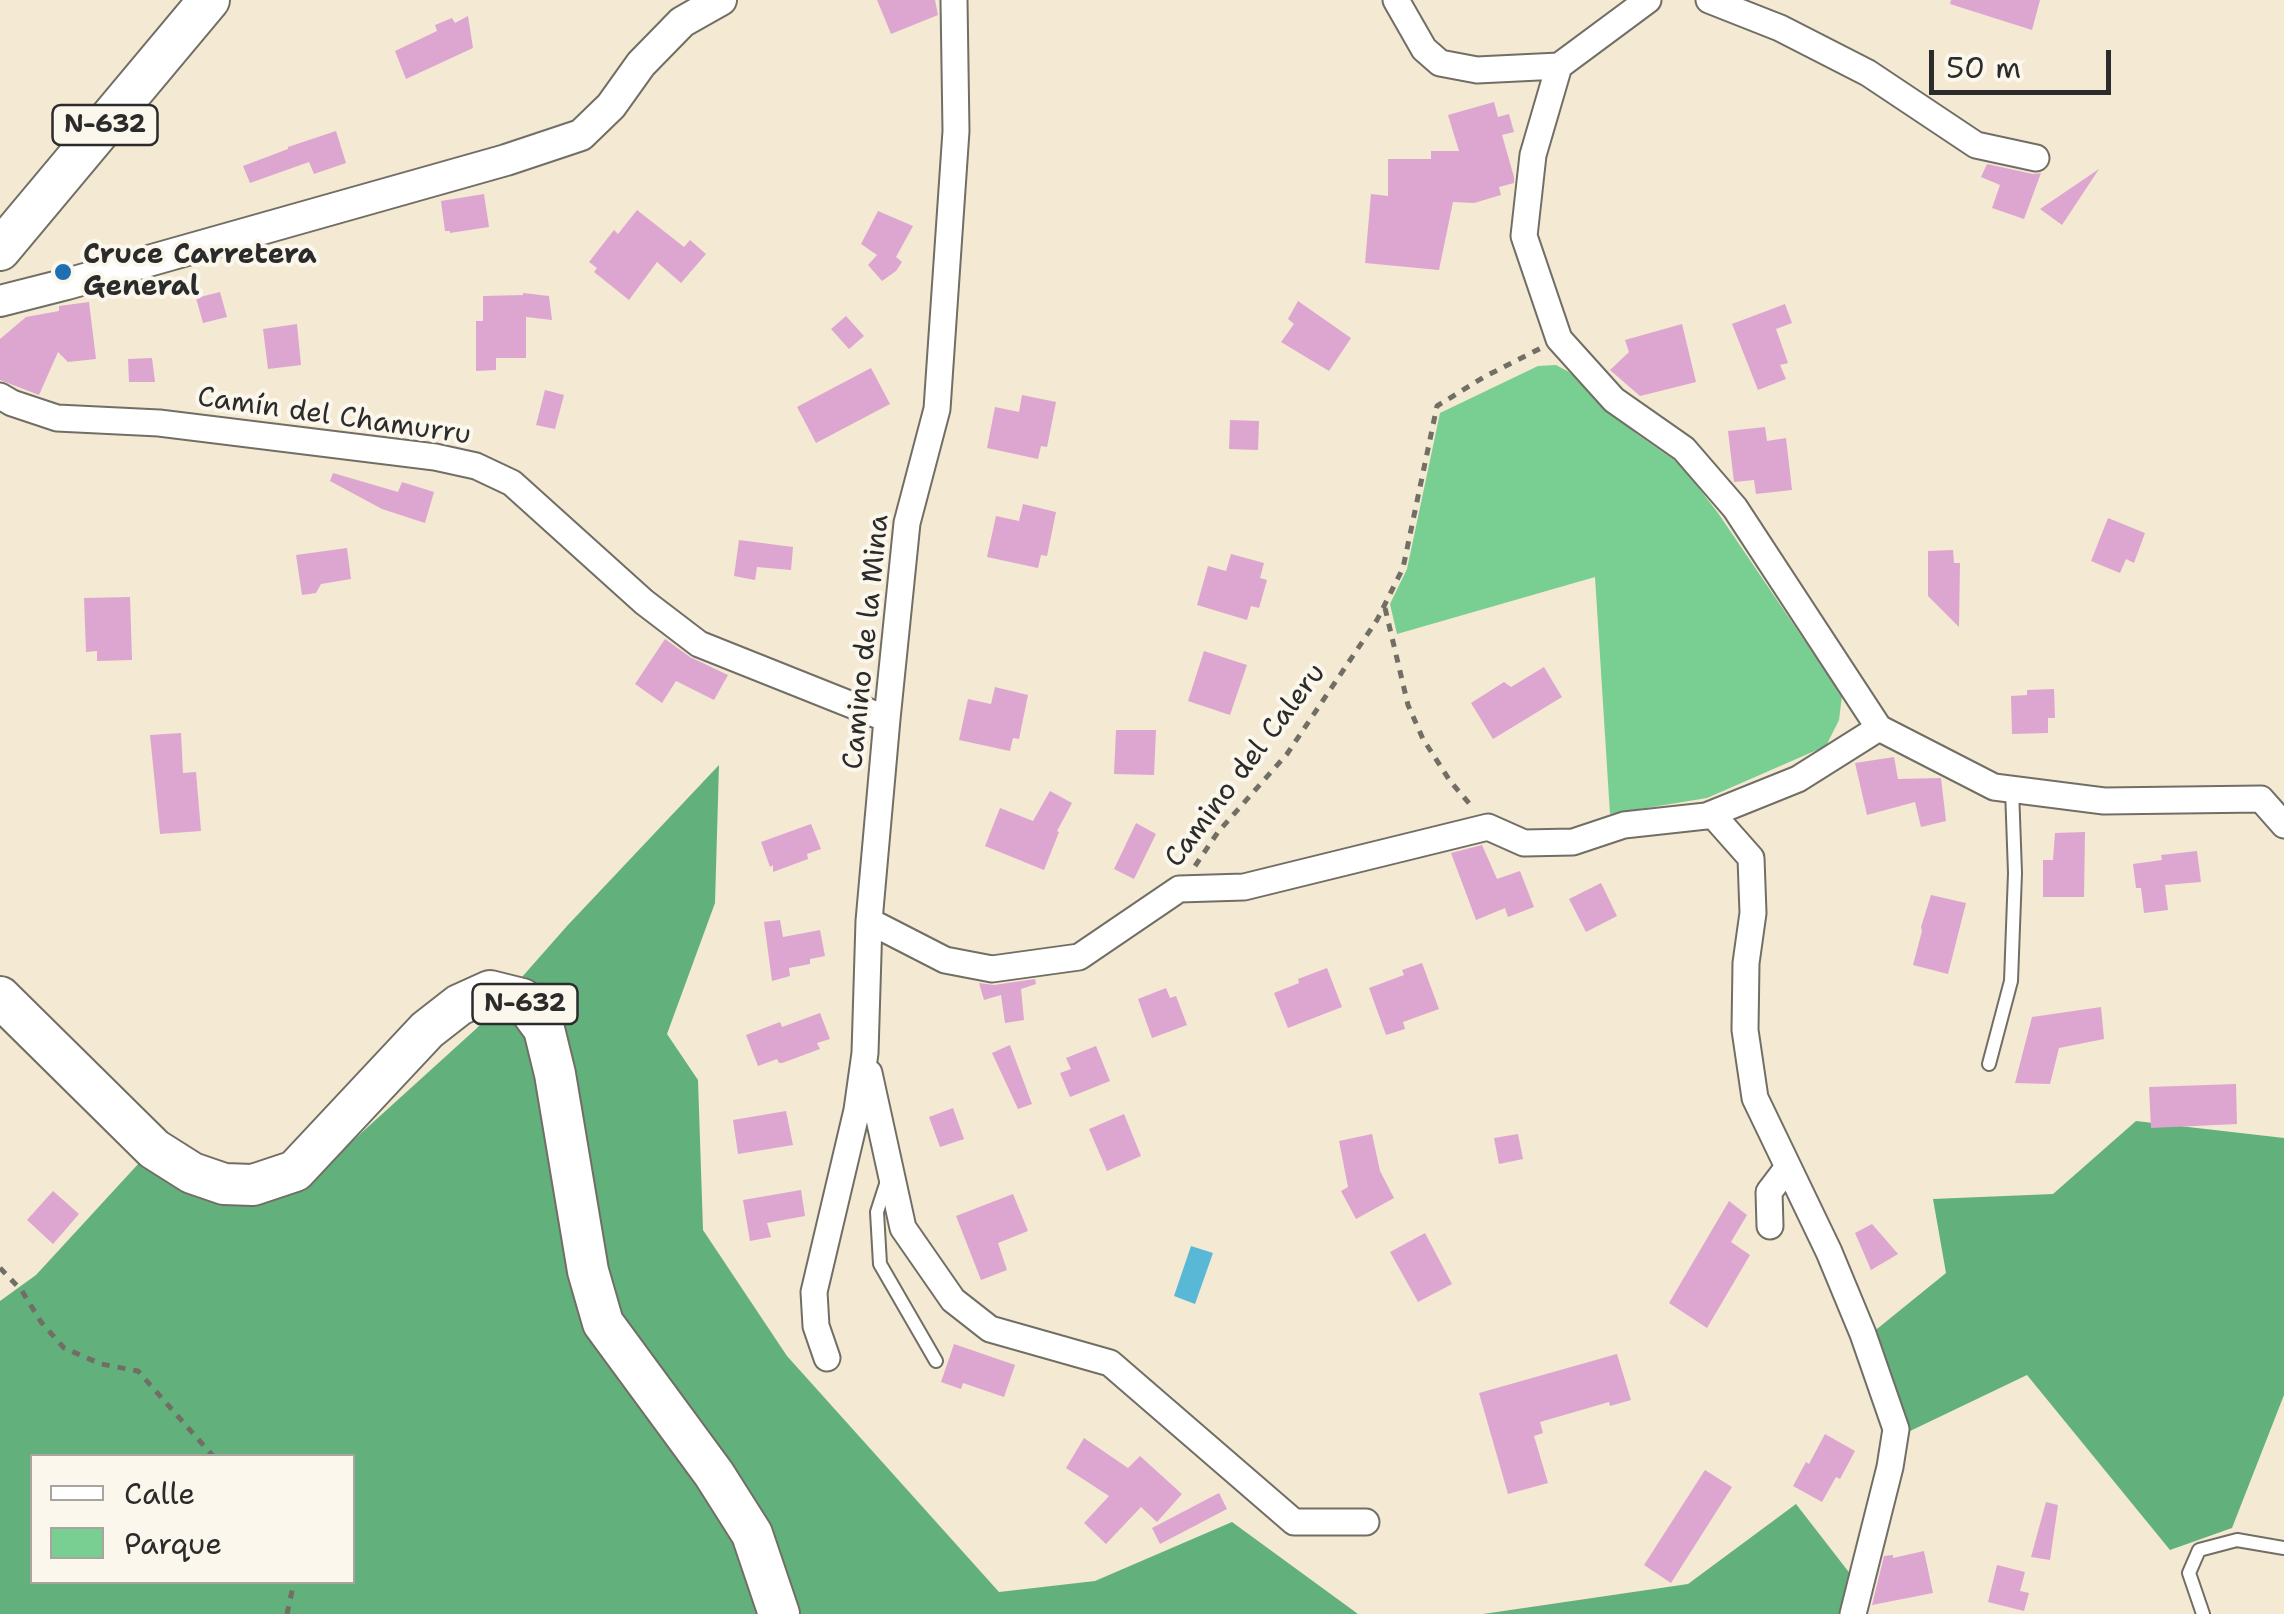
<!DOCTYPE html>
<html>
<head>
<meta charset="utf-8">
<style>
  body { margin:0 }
  #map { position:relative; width:2284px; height:1614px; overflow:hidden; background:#f4e9d2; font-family:"Shantell Sans",sans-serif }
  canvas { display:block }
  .legend { position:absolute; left:30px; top:1454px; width:325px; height:130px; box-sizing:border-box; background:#fbf7ec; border:2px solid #a8a59f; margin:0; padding:12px 18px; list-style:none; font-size:30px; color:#2b2b2b }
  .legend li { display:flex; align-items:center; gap:20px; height:50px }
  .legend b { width:50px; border:2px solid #a8a59f }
  .scale { position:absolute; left:1929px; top:50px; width:182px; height:45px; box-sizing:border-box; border:5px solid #2b2b2b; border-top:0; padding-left:12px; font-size:30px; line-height:35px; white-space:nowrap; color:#2b2b2b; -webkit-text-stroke:8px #fbf7ec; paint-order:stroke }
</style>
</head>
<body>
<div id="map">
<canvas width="2284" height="1614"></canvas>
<ul class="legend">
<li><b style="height:12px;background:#fff"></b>Calle</li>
<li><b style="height:28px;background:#79ce92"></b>Parque</li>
</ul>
<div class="scale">50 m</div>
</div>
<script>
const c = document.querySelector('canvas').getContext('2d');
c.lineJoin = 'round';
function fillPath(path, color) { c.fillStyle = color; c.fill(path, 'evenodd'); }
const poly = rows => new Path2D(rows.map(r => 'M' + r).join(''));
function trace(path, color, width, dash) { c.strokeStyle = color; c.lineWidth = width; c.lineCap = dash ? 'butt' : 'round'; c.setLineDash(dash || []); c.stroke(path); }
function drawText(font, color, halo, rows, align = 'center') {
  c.font = font + ' "Shantell Sans",sans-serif'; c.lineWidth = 8; c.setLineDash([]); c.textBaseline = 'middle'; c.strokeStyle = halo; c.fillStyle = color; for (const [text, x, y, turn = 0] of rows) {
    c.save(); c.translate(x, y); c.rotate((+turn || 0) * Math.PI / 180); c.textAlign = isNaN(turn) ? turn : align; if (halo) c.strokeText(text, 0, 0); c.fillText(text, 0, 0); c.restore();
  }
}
const green = poly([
  [1556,365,1569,372,1637,434,1681,465,1718,513,1842,696,1839,720,1826,746,1707,798,1610,814,1595,577,1397,634,1390,604,1407,569,1440,413,1538,366]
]);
const forest = poly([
  [719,765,715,903,667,1034,698,1080,703,1230,787,1356,999,1592,1095,1581,1232,1522,1358,1614,0,1614,0,1301,36,1275,140,1162,176,1188,221,1204,274,1199,316,1174,477,1028,567,926],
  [32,1456,352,1456,352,1582,32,1582],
  [2136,1121,2284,1138,2284,1395,2232,1528,2170,1550,2027,1375,1908,1432,1872,1333,1946,1273,1933,1199,2053,1194],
  [1796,1504,1865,1593,1846,1614,1483,1614,1688,1584]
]);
const water = poly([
  [1191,1246,1213,1253,1195,1304,1174,1296]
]);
const building = poly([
  [877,0,935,0,938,15,891,34],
  [1951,0,2040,0,2032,30,1950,4],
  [468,16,473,48,406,79,395,51,437,31,435,25,452,18,455,23],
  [1494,102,1498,117,1509,114,1514,132,1502,135,1514,177,1514,183,1499,187,1501,195,1474,203,1453,202,1439,270,1365,263,1371,194,1388,196,1388,159,1431,159,1431,151,1459,151,1448,115],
  [336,131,346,163,314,174,309,162,250,183,243,166,288,149,288,147],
  [1987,164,2033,174,2041,173,2024,219,1992,208,2000,185,1981,177],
  [2099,169,2062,225,2040,209],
  [484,194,489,227,450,233,450,231,445,231,441,201],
  [637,210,684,247,690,240,706,254,681,283,657,262,629,300,594,272,597,268,589,262,614,230,618,234],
  [878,211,913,226,896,257,902,262,896,271,882,281,868,265,877,255,861,244],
  [220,292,227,317,203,323,196,298],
  [523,293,549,296,552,320,526,317,526,358,496,358,496,370,476,371,476,321,483,321,483,296,523,295],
  [1298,301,1351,338,1329,371,1281,342,1294,324,1288,319],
  [89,302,96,359,68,362,58,352,39,395,0,380,0,339,26,317,59,311,59,306],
  [1785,304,1792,323,1776,329,1788,363,1780,365,1786,379,1758,390,1732,324],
  [846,316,864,336,849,349,831,329],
  [297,324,301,365,268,369,263,329],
  [1682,324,1696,382,1640,396,1610,370,1629,352,1625,340],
  [152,358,155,382,129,382,128,359],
  [871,368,890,404,816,443,797,407],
  [545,390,564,395,555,429,536,425],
  [1022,395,1056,402,1047,447,1041,446,1038,459,987,448,995,407,1019,412],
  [1230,420,1259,421,1258,450,1229,449],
  [1765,427,1767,441,1786,438,1792,490,1756,494,1754,480,1734,482,1728,431],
  [333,473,398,492,402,482,434,492,425,523,382,509,330,481],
  [1023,504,1056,512,1047,556,1041,555,1038,568,987,557,996,516,1019,521],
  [2108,518,2145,533,2134,563,2126,559,2120,573,2091,561],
  [739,540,793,547,791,570,757,567,755,580,734,576],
  [347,548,351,579,321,584,316,593,302,595,296,555],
  [1953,550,1954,563,1960,563,1959,627,1928,596,1928,551],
  [1231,554,1264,563,1260,578,1267,580,1259,608,1251,606,1247,620,1197,605,1208,566,1226,571],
  [130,597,132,660,97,661,97,651,86,652,84,598],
  [665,639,690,657,728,675,714,700,676,681,662,703,635,684],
  [1204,651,1247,665,1230,715,1188,701],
  [1544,667,1562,697,1493,739,1471,703,1504,682,1511,687],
  [995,687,1028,695,1019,739,1013,738,1010,751,959,740,968,699,991,704],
  [2054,689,2055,718,2048,718,2048,733,2012,734,2011,696,2027,695,2027,690],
  [1116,730,1156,730,1154,775,1114,774],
  [181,733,183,773,196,772,201,831,160,834,150,735],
  [1894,757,1898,779,1941,778,1946,821,1921,827,1915,802,1867,815,1855,763],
  [1050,791,1072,803,1057,831,1059,832,1044,870,985,846,1000,808,1033,821],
  [1136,823,1156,834,1134,879,1114,869],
  [811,824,821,849,807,854,808,859,773,872,773,865,770,867,761,842],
  [2085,832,2084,897,2043,897,2043,860,2053,860,2055,833],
  [1482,845,1497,879,1520,871,1534,907,1508,917,1505,908,1476,920,1451,853],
  [2197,851,2201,882,2165,885,2168,910,2144,913,2141,888,2136,888,2133,864,2162,860,2161,855],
  [1601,883,1617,916,1586,932,1569,899],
  [1931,895,1966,903,1948,974,1913,965,1922,931,1921,927],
  [780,920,783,937,820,930,825,956,810,959,810,964,789,968,790,976,772,981,764,922],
  [1422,963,1439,1009,1403,1022,1405,1029,1386,1035,1369,988,1404,975,1402,970],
  [1327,968,1342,1007,1288,1028,1274,993,1299,983,1298,979],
  [1035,979,1036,984,1021,989,1024,1020,1005,1023,1001,995,984,1000,979,983,994,985],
  [1166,988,1170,998,1176,996,1187,1025,1152,1038,1138,999],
  [2101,1007,2104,1039,2059,1048,2050,1084,2015,1083,2032,1017],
  [820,1013,830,1039,817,1043,820,1049,782,1063,779,1063,777,1059,758,1066,746,1035,780,1022,782,1027],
  [1010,1045,1032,1104,1018,1109,992,1053],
  [1096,1046,1110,1081,1070,1097,1060,1073,1071,1069,1066,1058],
  [2236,1084,2237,1124,2151,1128,2149,1087],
  [953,1108,964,1139,940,1147,929,1117],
  [786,1111,793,1145,738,1154,733,1120],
  [1124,1114,1141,1156,1107,1171,1089,1129],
  [1372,1134,1380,1171,1394,1198,1356,1219,1341,1191,1348,1187,1339,1141],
  [1518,1134,1523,1159,1499,1164,1494,1138],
  [801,1190,805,1216,767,1223,771,1237,750,1241,743,1200],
  [53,1191,79,1214,53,1244,27,1220],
  [1013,1194,1028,1231,998,1243,1007,1270,981,1280,956,1216],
  [1729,1201,1747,1215,1731,1242,1750,1255,1707,1328,1669,1303],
  [1872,1224,1898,1254,1871,1270,1855,1233],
  [1425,1233,1452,1284,1418,1302,1390,1252],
  [954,1344,1015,1365,1004,1397,963,1383,961,1389,941,1382],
  [1617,1354,1631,1400,1610,1406,1609,1402,1540,1422,1543,1433,1534,1436,1548,1483,1508,1494,1479,1393],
  [1825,1434,1855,1451,1840,1479,1836,1477,1822,1502,1793,1486,1806,1462,1809,1464],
  [1084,1438,1128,1468,1140,1456,1182,1494,1157,1522,1141,1507,1106,1544,1084,1523,1109,1496,1066,1468],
  [1705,1470,1732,1487,1671,1583,1644,1565],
  [1219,1493,1227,1509,1160,1544,1152,1528],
  [2046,1502,2058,1505,2050,1560,2031,1557],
  [1924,1551,1933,1593,1872,1605,1884,1556,1893,1555,1893,1558],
  [1997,1565,2025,1572,2020,1591,2029,1593,2024,1611,1988,1602]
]);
const path = poly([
  [1385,608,1408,705,1423,739,1450,781,1474,809],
  [1195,866,1218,832,1287,754,1377,620,1403,568,1437,406,1484,377,1541,348],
  [0,1268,22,1291,41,1322,64,1348,101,1364,138,1371,213,1456],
  [287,1614,294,1582]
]);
const service = poly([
  [1989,1064,2011,981,2015,873,2012,789],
  [887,1181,877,1212,880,1264,936,1361],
  [2203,1614,2189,1573,2199,1550,2237,1540,2284,1548]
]);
const minor = poly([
  [1396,0,1424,49,1440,63,1477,70,1559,66],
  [1648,0,1559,66,1533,155,1524,236,1559,339,1614,400,1684,449,1735,508,1879,728],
  [1709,0,1780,28,1868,73,1976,145,2036,158],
  [0,396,12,403,57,418,159,423,435,457,476,466,512,483,644,602,699,644,887,719],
  [1712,814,1751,858,1753,913,1746,963,1745,1030,1755,1098,1829,1252,1863,1334,1896,1429,1890,1467,1853,1614],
  [869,921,945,960,992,969,1079,957,1179,889,1244,887,1488,827,1524,843,1573,842,1624,825,1706,816,1798,779,1879,728,1994,787,2104,801,2261,799,2284,825],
  [869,1073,903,1228,953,1300,990,1329,1110,1363,1294,1522,1366,1522],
  [1770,1226,1769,1192,1788,1167],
  [827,1358,816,1326,814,1292,857,1110,865,1053,869,921,887,719,907,523,937,409,956,131,954,0]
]);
const tertiary = poly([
  [0,301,67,284,506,160,581,135,611,106,641,64,682,22,721,0]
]);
const trunk = poly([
  [0,250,209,0],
  [0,997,154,1149,192,1173,224,1184,253,1185,295,1171,427,1030,459,1005,490,991,522,999,544,1029,555,1074,588,1271,603,1323,714,1474,752,1534,779,1614]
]);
const markers = [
  [63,272,10,"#1f6fb2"]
];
const shields = [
  [105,125,105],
  [525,1004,105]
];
const shieldNames = [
  ["N-632",105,125],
  ["N-632",525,1004]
];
const poiNames = [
  ["Cruce Carretera",83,256],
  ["General",83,288]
];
const streetNames = [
  ["Camín del Chamurru",334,417,8],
  ["Camino de la Mina",867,642,-84],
  ["Camino del Caleru",1246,766,-53]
];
fillPath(green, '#79ce92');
fillPath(forest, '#62b17c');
fillPath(water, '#58b8d6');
fillPath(building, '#dda6d1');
trace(service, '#716e65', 16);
trace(minor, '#716e65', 29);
trace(tertiary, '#716e65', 34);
trace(trunk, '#716e65', 44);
trace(path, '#716e65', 5, [8, 8]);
trace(service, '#fff', 12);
trace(minor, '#fff', 25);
trace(tertiary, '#fff', 30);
trace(trunk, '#fff', 40);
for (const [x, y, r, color] of markers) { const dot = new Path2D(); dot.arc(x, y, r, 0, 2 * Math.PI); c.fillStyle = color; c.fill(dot); trace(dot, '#fbf7ec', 4); }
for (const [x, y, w] of shields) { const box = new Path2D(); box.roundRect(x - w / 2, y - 20, w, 40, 8); c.fillStyle = '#fbf7ec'; c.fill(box); trace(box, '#2b2b2b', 2.5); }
drawText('bold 25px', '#2b2b2b', null, shieldNames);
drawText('bold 28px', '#2b2b2b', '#fbf7ec', poiNames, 'left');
drawText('28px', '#2b2b2b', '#fbf7ec', streetNames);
</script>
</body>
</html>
